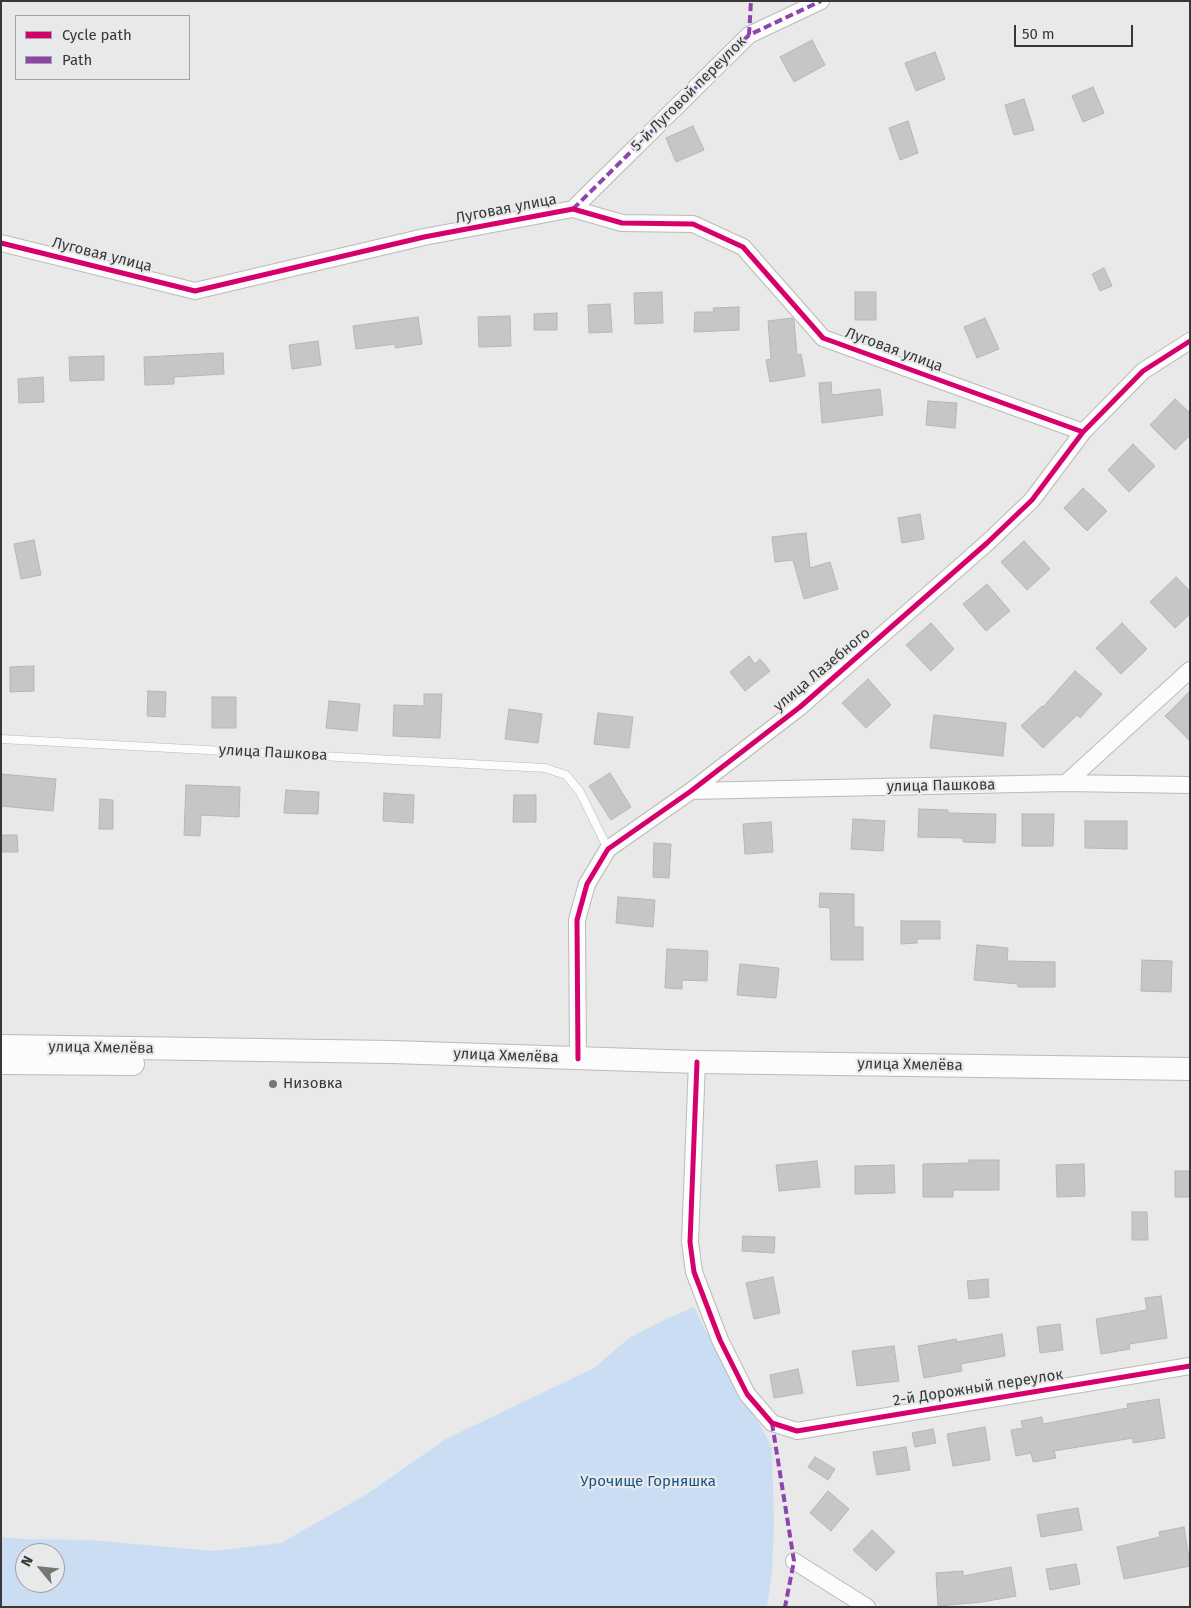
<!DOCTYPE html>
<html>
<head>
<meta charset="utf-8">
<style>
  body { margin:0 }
  #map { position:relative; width:1191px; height:1608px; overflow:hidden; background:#e9e9e9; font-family:"Fira Sans",sans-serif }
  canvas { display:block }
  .frame { position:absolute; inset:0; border:2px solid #373838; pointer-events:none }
  .legend { position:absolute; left:15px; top:15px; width:175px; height:65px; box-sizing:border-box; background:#e8e9ea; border:1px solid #a1a2a3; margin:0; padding:6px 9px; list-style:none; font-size:15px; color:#373838 }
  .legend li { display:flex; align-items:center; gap:10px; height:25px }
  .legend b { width:25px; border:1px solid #a1a2a3 }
  .north { position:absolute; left:15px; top:1543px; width:50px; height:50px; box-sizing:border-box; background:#e8e9ea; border:1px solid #a1a2a3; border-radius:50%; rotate:298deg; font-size:14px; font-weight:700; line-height:20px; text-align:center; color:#373838 }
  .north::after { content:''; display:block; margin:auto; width:18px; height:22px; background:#757676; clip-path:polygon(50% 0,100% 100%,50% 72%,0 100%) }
  .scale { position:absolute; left:1014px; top:25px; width:119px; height:22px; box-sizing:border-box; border:2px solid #373838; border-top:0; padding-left:6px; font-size:15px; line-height:18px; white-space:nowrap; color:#373838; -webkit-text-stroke:4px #e8e9ea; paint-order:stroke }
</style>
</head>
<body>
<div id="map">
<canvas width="1191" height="1608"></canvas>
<div class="frame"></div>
<ul class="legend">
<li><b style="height:6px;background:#d6006c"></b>Cycle path</li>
<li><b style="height:6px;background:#8e44ad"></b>Path</li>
</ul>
<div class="north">N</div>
<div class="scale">50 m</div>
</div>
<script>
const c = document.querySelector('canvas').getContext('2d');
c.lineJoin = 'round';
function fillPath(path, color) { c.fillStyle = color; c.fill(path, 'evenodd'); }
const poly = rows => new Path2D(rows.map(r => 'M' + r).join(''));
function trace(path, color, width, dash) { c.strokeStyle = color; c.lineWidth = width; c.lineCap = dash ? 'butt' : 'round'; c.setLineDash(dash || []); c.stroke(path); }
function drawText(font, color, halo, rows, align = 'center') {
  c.font = font + ' "Fira Sans",sans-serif'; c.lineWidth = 4.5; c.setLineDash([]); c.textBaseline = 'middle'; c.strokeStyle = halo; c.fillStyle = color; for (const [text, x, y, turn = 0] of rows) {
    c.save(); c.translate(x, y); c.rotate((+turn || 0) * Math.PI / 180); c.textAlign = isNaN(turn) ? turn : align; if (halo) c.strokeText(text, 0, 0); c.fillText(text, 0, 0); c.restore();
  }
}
const green = poly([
  [694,1307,705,1330,736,1380,772,1448,774,1524,772,1574,767,1607,1,1607,1,1537,24,1539,89,1540,214,1551,281,1543,367,1494,446,1439,594,1368,629,1338,666,1319],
  [25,1553,55,1553,55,1583,25,1583]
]);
const building = poly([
  [812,40,825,65,794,82,780,57,812,40],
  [935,52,945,79,916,91,905,63,935,52],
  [1093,87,1104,113,1083,122,1072,96,1093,87],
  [1024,99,1034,130,1014,135,1005,105,1024,99],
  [908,121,918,153,900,160,889,128,908,121],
  [693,126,704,150,676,162,666,138,693,126],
  [1104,268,1112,286,1100,291,1092,274,1104,268],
  [662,292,663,323,635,324,634,293,662,292],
  [855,292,876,292,876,320,855,320,855,292],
  [610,304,612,332,589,333,588,305,610,304],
  [739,307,739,330,694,332,695,312,714,312,713,308,739,307],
  [557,313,557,330,534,330,534,314,557,313],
  [510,316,511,346,479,347,478,317,510,316],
  [418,317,422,344,395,348,395,344,356,349,353,326,418,317],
  [792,318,794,320,797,355,801,354,805,376,770,382,766,360,771,359,768,321,792,318],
  [985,318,999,349,977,358,964,327,985,318],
  [318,341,321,365,292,369,289,345,318,341],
  [223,353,224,374,174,377,174,384,145,385,144,357,223,353],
  [104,356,104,380,70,381,69,357,104,356],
  [43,377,44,402,19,403,18,379,43,377],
  [831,382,832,395,880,389,883,415,822,423,819,383,831,382],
  [1175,399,1190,413,1190,435,1175,450,1150,425,1175,399],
  [928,401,957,403,955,428,926,425,928,401],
  [1133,444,1155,466,1129,492,1108,470,1133,444],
  [1083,488,1107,511,1087,531,1064,508,1083,488],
  [920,514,924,539,902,543,898,518,920,514],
  [806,533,810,568,830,562,838,589,804,599,793,560,775,562,772,537,806,533],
  [34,540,41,575,21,579,14,544,34,540],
  [1024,541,1050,569,1027,590,1001,562,1024,541],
  [1176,577,1190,591,1190,614,1175,628,1150,602,1176,577],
  [987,584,1010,611,986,631,963,604,987,584],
  [931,623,954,649,931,671,906,645,931,623],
  [1122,623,1147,649,1121,674,1096,648,1122,623],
  [749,656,755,664,760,659,770,671,745,691,730,672,749,656],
  [34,666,34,691,10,692,10,667,34,666],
  [1075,671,1102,694,1080,718,1077,715,1043,748,1021,726,1042,706,1043,707,1075,671],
  [868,679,891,705,866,728,842,703,868,679],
  [148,691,166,692,165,717,147,716,148,691],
  [1190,691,1190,741,1165,716,1190,691],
  [424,694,442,694,440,738,393,736,394,705,424,706,424,694],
  [212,697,236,697,236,728,212,728,212,697],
  [329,701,360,704,357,731,326,728,329,701],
  [509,709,542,714,538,743,505,739,509,709],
  [598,713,633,717,629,748,594,744,598,713],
  [934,715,1006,723,1003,756,930,748,934,715],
  [610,773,631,807,611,820,589,786,610,773],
  [1,774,56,779,53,811,1,806,1,774],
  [186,785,240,787,239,817,201,815,200,836,184,835,186,785],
  [286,790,319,792,318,814,284,813,286,790],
  [384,793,414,795,413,823,383,821,384,793],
  [514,795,536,795,536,822,513,822,514,795],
  [100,799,113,800,113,829,99,829,100,799],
  [919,809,948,810,948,813,996,814,995,843,963,842,963,838,918,837,919,809],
  [1022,814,1054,814,1053,846,1022,846,1022,814],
  [853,819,885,821,883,851,851,849,853,819],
  [1085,821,1127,821,1127,849,1085,848,1085,821],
  [771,822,773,852,745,854,743,824,771,822],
  [1,835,17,835,18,852,1,852,1,835],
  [654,843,671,844,669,878,653,877,654,843],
  [820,893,854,894,854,927,863,927,863,960,831,960,830,908,819,907,820,893],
  [618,897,655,900,653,927,616,923,618,897],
  [901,921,940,921,940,939,917,939,917,943,901,944,901,921],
  [977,945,1008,948,1007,961,1055,962,1055,987,1018,987,1018,984,974,980,977,945],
  [667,949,708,951,707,981,682,980,682,989,665,988,667,949],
  [1142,960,1172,961,1171,992,1141,991,1142,960],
  [740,964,779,968,776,998,737,995,740,964],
  [969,1160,999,1160,999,1190,953,1190,953,1197,923,1197,923,1164,969,1163,969,1160],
  [817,1161,820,1187,779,1191,776,1165,817,1161],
  [1084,1164,1085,1196,1057,1197,1056,1165,1084,1164],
  [894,1165,895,1193,855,1194,855,1166,894,1165],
  [1175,1171,1190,1171,1190,1197,1175,1197,1175,1171],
  [1132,1212,1147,1212,1148,1240,1132,1240,1132,1212],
  [743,1236,775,1237,774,1253,742,1251,743,1236],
  [773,1277,780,1313,754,1319,746,1283,773,1277],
  [988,1279,989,1297,969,1299,967,1281,988,1279],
  [1161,1296,1167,1338,1129,1344,1130,1349,1101,1354,1096,1319,1147,1310,1145,1298,1161,1296],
  [1060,1324,1063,1350,1040,1353,1037,1327,1060,1324],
  [1002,1334,1005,1356,961,1364,962,1371,924,1378,918,1346,956,1339,957,1342,1002,1334],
  [894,1346,899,1381,857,1386,852,1351,894,1346],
  [798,1369,803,1393,774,1398,770,1375,798,1369],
  [1159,1399,1165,1438,1133,1443,1133,1438,1054,1451,1056,1458,1033,1462,1031,1453,1016,1456,1011,1430,1023,1428,1021,1421,1042,1417,1043,1424,1128,1408,1127,1404,1159,1399],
  [985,1427,990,1460,953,1466,947,1434,985,1427],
  [933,1429,936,1443,915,1447,912,1433,933,1429],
  [906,1447,910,1470,877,1475,873,1452,906,1447],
  [815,1457,835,1469,828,1480,808,1467,815,1457],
  [828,1491,849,1509,831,1531,810,1513,828,1491],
  [1078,1508,1082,1530,1041,1537,1037,1515,1078,1508],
  [1184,1527,1190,1566,1124,1579,1117,1547,1160,1537,1159,1532,1184,1527],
  [872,1530,895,1552,876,1571,853,1550,872,1530],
  [1076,1564,1080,1584,1050,1590,1046,1569,1076,1564],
  [1011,1567,1016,1596,982,1602,938,1606,936,1573,963,1571,963,1576,1011,1567]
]);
const lane = poly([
  [1,739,545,768,566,775,580,792,608,849]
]);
const street = poly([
  [573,209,749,35,821,1],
  [1,243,195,291,424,237,573,209,622,223,693,224,743,247,823,338,1083,432],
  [1066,783,1190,670],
  [691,791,1066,783,1190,785],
  [578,1059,577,920,587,884,608,849,691,791,800,707,987,543,1032,500,1083,432,1143,371,1190,341],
  [697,1062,690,1242,694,1272,720,1340,747,1394,772,1423,797,1431,1190,1366],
  [794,1561,867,1607]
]);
const secondary = poly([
  [1,1046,392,1052,697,1062,1190,1069],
  [1,1063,133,1064]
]);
const quiet = poly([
  [749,35,751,1],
  [573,209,749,35,821,1],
  [772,1423,794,1561,785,1607]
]);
const cycleway = poly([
  [1,243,195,291,424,237,573,209,622,223,693,224,743,247,823,338,1083,432],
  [578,1059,577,920,587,884,608,849,691,791,800,707,987,543,1032,500,1083,432,1143,371,1190,341],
  [697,1062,690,1242,694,1272,720,1340,747,1394,772,1423,797,1431,1190,1366]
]);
const markers = [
  [273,1084,5,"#757676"]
];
const streetNames = [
  ["5-й Луговой переулок",689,94,-45],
  ["Луговая улица",506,209,-11],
  ["Луговая улица",102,255,14],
  ["Луговая улица",894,350,20],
  ["улица Лазебного",822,670,-40],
  ["улица Пашкова",273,753,3],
  ["улица Пашкова",941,786,-1],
  ["улица Хмелёва",101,1048,1],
  ["улица Хмелёва",506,1056,2],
  ["улица Хмелёва",910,1065,1],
  ["2-й Дорожный переулок",978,1388,-9]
];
const poiNames = [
  ["Низовка",283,1084]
];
const parkNames = [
  ["Урочище Горняшка",648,1482]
];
fillPath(green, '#caddf3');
fillPath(building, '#c6c6c6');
trace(building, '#b6b6b6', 1);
trace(lane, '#bababa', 9);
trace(street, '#bababa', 18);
trace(secondary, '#bababa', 24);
trace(lane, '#fcfcfc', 8);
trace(street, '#fcfcfc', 16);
trace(secondary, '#fcfcfc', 22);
trace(quiet, '#8e44ad', 4, [8, 4]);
trace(cycleway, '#d6006c', 5);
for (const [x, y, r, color] of markers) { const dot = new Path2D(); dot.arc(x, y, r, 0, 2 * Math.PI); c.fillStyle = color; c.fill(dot); trace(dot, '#e8e9ea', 2); }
drawText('15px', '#373838', '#e8e9ea', streetNames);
drawText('15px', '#373838', '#e8e9ea', poiNames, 'left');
drawText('15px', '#15528c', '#e8e9ea', parkNames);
</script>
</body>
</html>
